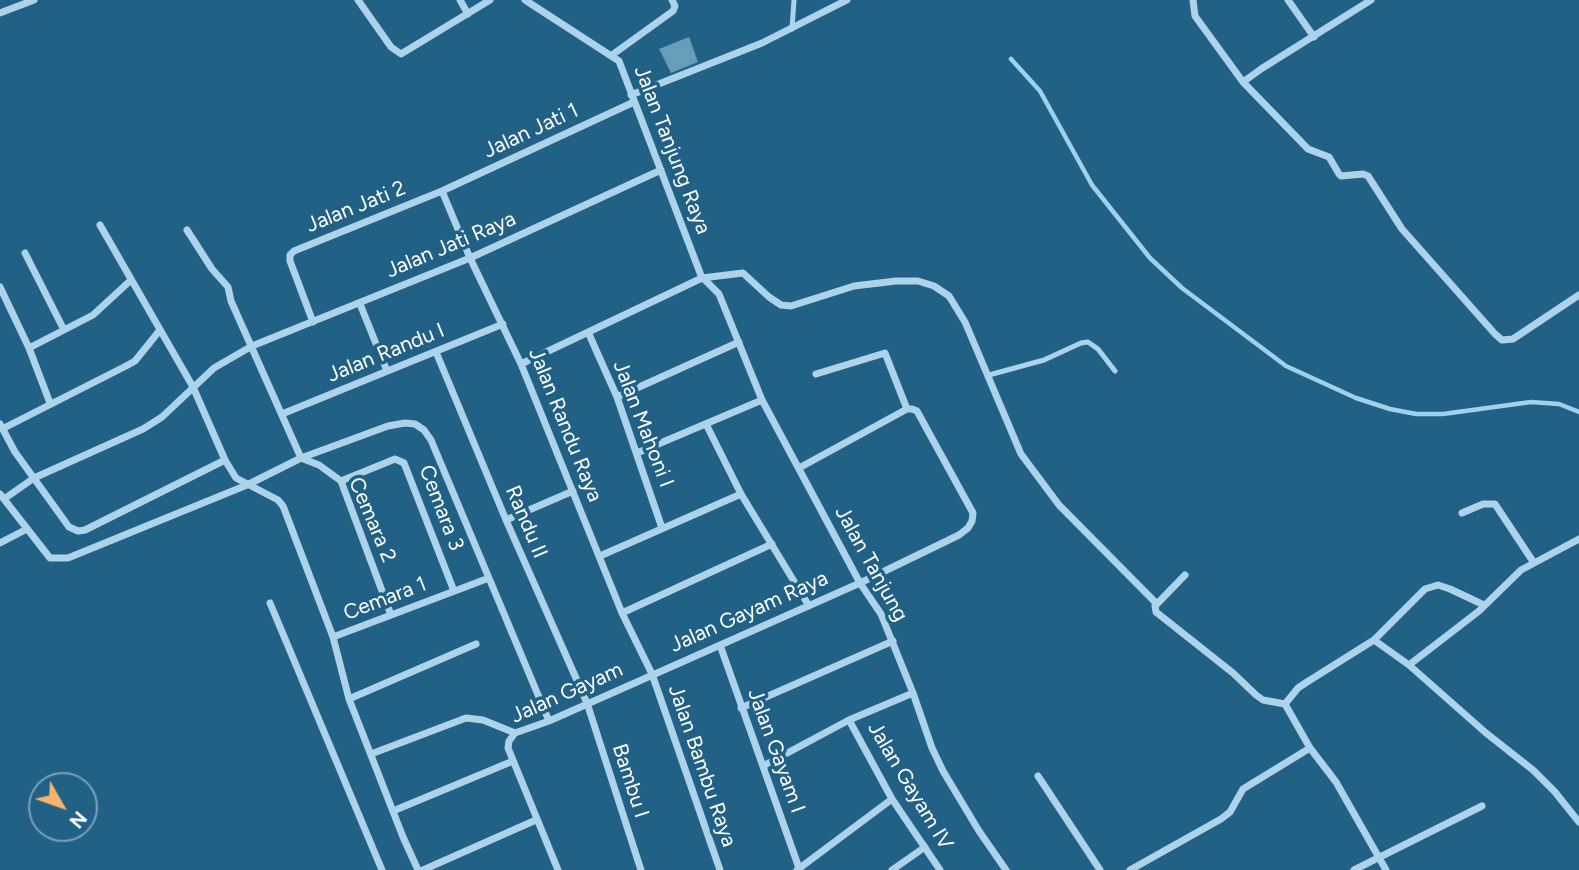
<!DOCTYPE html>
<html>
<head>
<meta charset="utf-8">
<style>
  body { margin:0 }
  #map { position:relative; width:1579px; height:870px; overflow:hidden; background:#226186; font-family:Figtree,sans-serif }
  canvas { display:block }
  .north { position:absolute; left:28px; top:772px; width:70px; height:70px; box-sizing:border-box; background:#226186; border:2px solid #7aa0b6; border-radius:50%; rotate:130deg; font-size:19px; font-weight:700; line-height:28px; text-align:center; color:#fff }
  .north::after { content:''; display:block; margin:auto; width:24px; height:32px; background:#f5b46e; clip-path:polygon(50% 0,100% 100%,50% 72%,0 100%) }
</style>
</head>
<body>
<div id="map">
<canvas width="1579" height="870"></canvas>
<div class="north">N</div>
</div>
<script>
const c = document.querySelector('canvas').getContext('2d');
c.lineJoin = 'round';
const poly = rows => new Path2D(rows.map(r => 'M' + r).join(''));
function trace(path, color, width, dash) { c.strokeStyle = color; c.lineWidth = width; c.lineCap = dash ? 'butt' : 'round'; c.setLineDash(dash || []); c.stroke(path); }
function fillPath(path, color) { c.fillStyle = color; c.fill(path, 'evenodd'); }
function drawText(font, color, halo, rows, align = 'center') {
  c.font = font + ' Figtree,sans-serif'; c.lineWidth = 7; c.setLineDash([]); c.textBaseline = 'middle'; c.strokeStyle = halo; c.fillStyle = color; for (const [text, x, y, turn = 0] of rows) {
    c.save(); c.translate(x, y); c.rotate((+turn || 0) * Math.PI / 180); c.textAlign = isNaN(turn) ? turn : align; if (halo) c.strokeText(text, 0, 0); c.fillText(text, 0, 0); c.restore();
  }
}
const stream = poly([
  [1011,59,1040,91,1092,185,1150,258,1182,288,1286,366,1356,398,1390,409,1416,414,1443,414,1531,402,1559,404,1579,412]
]);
const building = poly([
  [689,37,698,62,671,73,659,49]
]);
const service = poly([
  [792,29,794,0],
  [989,375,1044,360,1081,343,1088,342,1098,349,1115,371]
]);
const minor = poly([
  [358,0,391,47,401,54,490,0],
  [460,0,468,14],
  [525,0,619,61,702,278],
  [1193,0,1195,16,1243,82,1261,69,1371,0],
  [1288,0,1314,37],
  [0,13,34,0],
  [612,55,673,11,675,6,672,0],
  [1243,82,1308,149,1329,157,1339,174,1341,176,1363,174,1368,176,1402,229,1495,334,1502,340,1513,339,1579,295],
  [631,95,762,43,847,0],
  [442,191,470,258,521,364,622,613,652,674,720,870],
  [100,225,193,387,225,460,236,478,278,500,283,506,333,637,349,699,403,837,418,870],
  [187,230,212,269,228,287,231,301,301,458,319,465,341,481,391,615],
  [25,253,64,330],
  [703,278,719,294,762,400,860,583,881,614,913,693,932,748,943,771,979,831,1006,870],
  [0,287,29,348,50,403],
  [360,304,387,371],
  [313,322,290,261,290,255,294,251,442,191,634,102],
  [588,332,617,397,662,528],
  [29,348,93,315,131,280],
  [436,352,506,520,587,703,641,870],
  [521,364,702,278,743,273,769,297,781,305,791,306,854,286,896,281,918,281,934,286,949,296,965,322,1021,454,1059,505,1157,604],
  [816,374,885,353,907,409],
  [617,397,739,342],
  [282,414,503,324],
  [0,424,15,452,69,527,78,531,85,530,225,460],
  [706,424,741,494,809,606],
  [2,429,126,366,135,361,160,330],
  [637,453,762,400],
  [341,481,395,459,404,463,454,591],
  [0,494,50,558,68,558,247,485,301,458,388,426,405,423,415,424,424,430,431,440,549,721],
  [4,499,34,478,143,429,162,417,214,368,252,346,470,258,661,170],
  [1462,513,1483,504,1495,504,1534,563],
  [506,520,573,491],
  [0,543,27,529],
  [600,556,741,494],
  [1185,575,1155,606,1156,612,1233,673,1256,695,1263,700,1285,704],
  [270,603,382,870],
  [622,613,772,544],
  [333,637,489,578],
  [1374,640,1425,589,1438,585,1450,589,1484,605],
  [720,645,799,868],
  [1409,665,1479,611,1521,570,1579,539],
  [349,699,476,644],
  [741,708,893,641],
  [849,720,892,799,940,870],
  [371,754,466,718,483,720,515,733],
  [763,766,849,720,913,693],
  [1038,776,1100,870],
  [393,811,513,761],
  [423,870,536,820],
  [558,870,508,748,509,741,515,733,549,721,860,583,959,535,968,528,972,521,973,513,923,422,917,411,912,409,907,409,799,468],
  [797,870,892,799],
  [892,870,925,847],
  [1130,870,1221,819,1230,812,1243,789,1310,748],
  [1354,870,1482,806],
  [1386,870,1336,782,1310,748,1285,704,1298,688,1307,682,1374,640,1409,665,1486,733,1533,770,1555,792,1579,822]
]);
const streetNames = [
  ["Jalan Jati 1",531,131,-25],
  ["Jalan Tanjung Raya",672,150,69],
  ["Jalan Jati 2",356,207,-22],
  ["Jalan Jati Raya",451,245,-23],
  ["Jalan Randu I",386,353,-22],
  ["Jalan Mahoni I",643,424,69],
  ["Jalan Randu Raya",565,425,68],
  ["Cemara 3",441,508,69],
  ["Cemara 2",372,520,67],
  ["Randu II",526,522,67],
  ["Jalan Tanjung",871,564,61],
  ["Cemara 1",385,599,-21],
  ["Jalan Gayam Raya",749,612,-24],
  ["Jalan Gayam",567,693,-24],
  ["Jalan Gayam I",776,751,70],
  ["Jalan Bambu Raya",702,766,71],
  ["Bambu I",630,781,72],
  ["Jalan Gayam IV",910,786,59]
];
trace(stream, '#a0d1ea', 4.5);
fillPath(building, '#679dbb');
trace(service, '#acd3e9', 5);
trace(minor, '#acd3e9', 7);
drawText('21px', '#fff', '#226186', streetNames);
</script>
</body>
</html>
